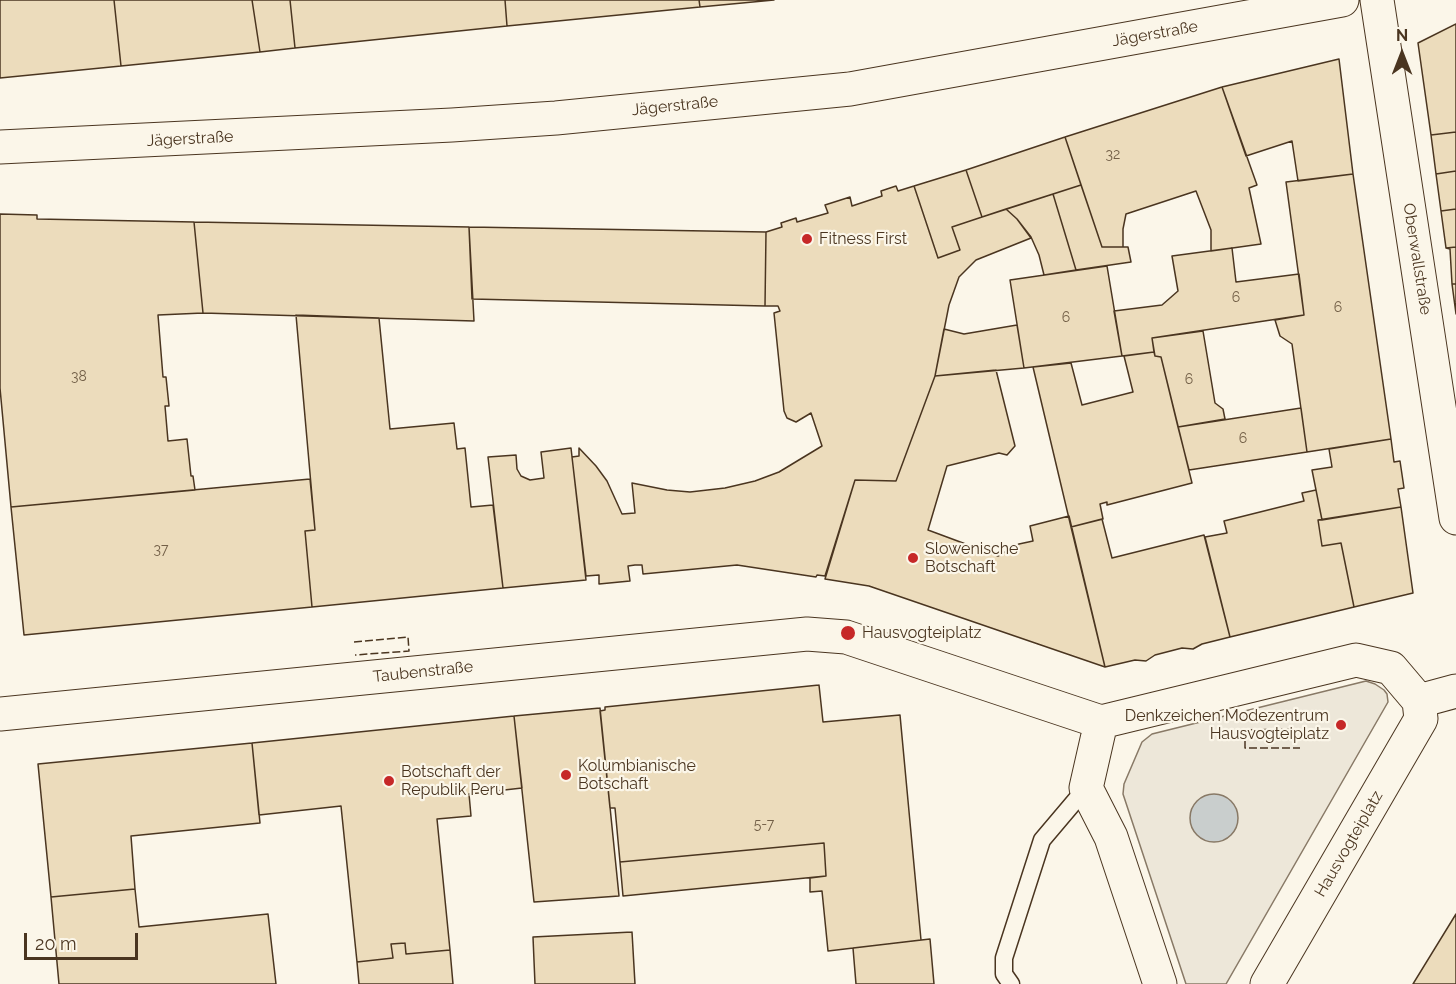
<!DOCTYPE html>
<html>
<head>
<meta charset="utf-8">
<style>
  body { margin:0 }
  #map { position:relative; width:1456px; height:984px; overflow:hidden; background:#fbf6e9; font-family:Raleway,sans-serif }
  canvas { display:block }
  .north { position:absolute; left:1372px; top:24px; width:60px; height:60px; -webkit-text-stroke:4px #fbf6e9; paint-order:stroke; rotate:0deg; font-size:16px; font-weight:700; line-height:24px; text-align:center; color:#4a3520 }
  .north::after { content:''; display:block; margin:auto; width:21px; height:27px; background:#4a3520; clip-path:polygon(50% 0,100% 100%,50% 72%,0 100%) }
  .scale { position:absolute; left:24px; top:933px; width:114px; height:27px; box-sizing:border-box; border:3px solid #4a3520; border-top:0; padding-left:8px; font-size:18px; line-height:21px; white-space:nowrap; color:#4a3520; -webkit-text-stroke:4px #fbf6e9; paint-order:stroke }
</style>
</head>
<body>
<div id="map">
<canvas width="1456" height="984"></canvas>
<div class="north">N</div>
<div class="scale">20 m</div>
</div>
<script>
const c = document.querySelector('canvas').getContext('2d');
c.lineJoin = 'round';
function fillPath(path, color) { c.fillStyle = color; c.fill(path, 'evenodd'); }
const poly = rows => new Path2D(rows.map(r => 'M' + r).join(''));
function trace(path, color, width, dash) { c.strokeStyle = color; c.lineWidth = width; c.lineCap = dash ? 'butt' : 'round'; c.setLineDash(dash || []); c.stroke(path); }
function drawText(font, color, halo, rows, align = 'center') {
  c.font = font + ' Raleway,sans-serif'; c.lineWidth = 4.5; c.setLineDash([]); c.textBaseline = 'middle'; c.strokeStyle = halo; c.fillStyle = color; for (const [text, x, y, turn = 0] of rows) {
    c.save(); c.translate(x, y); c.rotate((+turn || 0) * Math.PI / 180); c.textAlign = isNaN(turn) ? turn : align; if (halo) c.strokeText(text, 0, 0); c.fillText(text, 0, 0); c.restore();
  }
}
const parking = poly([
  [1366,681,1375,684,1384,690,1387,694,1388,702,1226,984,1186,984,1123,794,1124,784,1142,742,1152,734,1366,681]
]);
const water = poly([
  '1190 818a24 24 0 1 1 48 0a24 24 0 1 1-48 0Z'
]);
const building = poly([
  [0,0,114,0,121,66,0,78,0,0],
  [114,0,252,0,260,52,121,66,114,0],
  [252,0,290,0,295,48,260,52,252,0],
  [290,0,505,0,507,26,295,48,290,0],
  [505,0,699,0,700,7,507,26,505,0],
  [699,0,774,0,700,7,699,0],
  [1456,24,1456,132,1431,135,1418,43,1456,24],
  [1339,59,1353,174,1298,181,1292,141,1246,156,1222,87,1339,59],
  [1222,87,1257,185,1249,188,1261,244,1211,251,1211,230,1196,191,1126,214,1123,229,1123,247,1102,247,1065,137,1222,87],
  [1456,132,1456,171,1436,174,1431,135,1456,132],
  [1065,137,1081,185,982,217,966,170,1065,137],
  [966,170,982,217,952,227,960,250,938,258,914,186,966,170],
  [1456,171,1456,209,1441,211,1436,174,1456,171],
  [1353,174,1391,439,1307,452,1292,344,1280,336,1275,320,1304,315,1286,182,1353,174],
  [1081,185,1102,247,1128,247,1131,262,1076,270,1053,194,1081,185],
  [896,186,898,191,914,186,938,258,960,250,952,227,1006,209,1017,219,1031,238,976,260,959,277,949,305,935,376,896,481,855,480,825,576,817,575,816,577,737,565,643,574,642,565,635,565,628,566,630,581,599,584,599,575,586,576,572,457,579,456,579,448,596,466,607,481,622,514,635,513,632,483,667,490,690,492,725,488,755,481,779,472,822,446,811,413,796,422,787,418,784,411,774,313,780,311,778,306,765,306,766,232,782,227,781,223,796,218,797,222,828,213,825,205,850,197,852,206,882,196,881,191,896,186],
  [1053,194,1076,270,1044,275,1039,255,1031,237,1017,219,1006,209,1053,194],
  [1456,209,1456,247,1446,248,1441,211,1456,209],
  [0,214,37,215,37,219,194,222,203,313,158,315,163,377,166,377,169,406,165,406,168,441,187,439,191,476,193,476,195,490,11,507,0,388,0,214],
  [194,222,469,227,474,321,203,313,194,222],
  [469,227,766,232,765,306,472,299,469,227],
  [1456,247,1456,284,1452,284,1450,249,1446,248,1456,247],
  [1232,248,1236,282,1299,274,1304,315,1152,338,1154,352,1122,356,1114,311,1162,305,1178,291,1172,256,1232,248],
  [1107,266,1122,356,1024,368,1010,280,1107,266],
  [1452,284,1456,284,1456,314,1452,284],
  [296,315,379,318,390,429,454,423,457,449,465,448,471,507,493,505,503,588,312,607,305,531,315,530,296,315],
  [1017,325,1024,368,935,376,944,329,964,334,1017,325],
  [1203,331,1215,403,1223,409,1225,419,1178,427,1161,357,1155,356,1152,338,1203,331],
  [1154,352,1155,356,1161,357,1192,483,1107,505,1107,502,1100,504,1103,519,1071,527,1033,367,1071,363,1082,405,1133,392,1124,356,1154,352],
  [996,370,1015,446,1007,455,999,453,947,466,928,530,998,556,1019,544,1033,541,1030,526,1069,516,1105,667,869,586,825,579,855,480,896,481,935,376,996,370],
  [1301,408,1307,452,1189,470,1178,427,1301,408],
  [1391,439,1394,462,1400,461,1404,488,1398,489,1401,507,1322,520,1312,470,1332,467,1329,449,1391,439],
  [571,448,586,580,503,588,488,457,516,455,517,469,521,476,530,480,544,478,541,452,571,448],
  [310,479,315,530,305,531,312,607,24,635,11,507,310,479],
  [1316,490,1322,520,1318,520,1322,546,1341,543,1354,607,1230,637,1205,537,1227,533,1224,521,1304,501,1302,493,1316,490],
  [1401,507,1413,593,1354,607,1341,543,1322,546,1318,520,1401,507],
  [1102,519,1112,558,1204,535,1230,637,1202,644,1193,649,1182,648,1155,655,1146,661,1135,660,1105,667,1071,527,1102,519],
  [819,685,823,722,900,715,921,940,828,951,822,891,810,892,810,878,826,876,824,843,620,862,615,808,610,808,600,711,605,710,605,707,819,685],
  [600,708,619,896,534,902,514,716,600,708],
  [514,716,522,788,469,794,471,816,437,819,450,950,406,954,405,943,391,944,393,958,357,962,341,806,259,815,252,743,514,716],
  [252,743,260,823,131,836,135,889,51,897,38,764,252,743],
  [824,843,826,876,623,896,620,862,824,843],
  [135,889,139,927,268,914,276,984,59,984,51,897,135,889],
  [1456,914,1456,984,1413,984,1456,914],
  [632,932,635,984,535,984,533,937,632,932],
  [930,939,934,984,856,984,853,948,930,939],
  [405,943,406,954,450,950,453,984,359,984,357,962,393,958,391,944,405,943]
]);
const service = poly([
  [1011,984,1004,974,1004,958,1042,840,1086,788]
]);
const minor = poly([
  [1377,0,1456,518],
  [0,147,452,125,556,118,850,89,1342,0],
  [1419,701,1456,691],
  [0,714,807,634,846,637,1101,722,1356,660,1391,668,1419,701,1421,719,1267,984],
  [1101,722,1086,788,1111,837,1160,984]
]);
const fence = poly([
  [354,642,408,637,409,651,355,655],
  [1300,729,1245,730,1245,748,1300,748]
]);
const markers = [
  [807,239,6,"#c62828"],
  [913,558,6,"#c62828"],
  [848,633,8,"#c62828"],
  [1341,725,6,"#c62828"],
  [566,775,6,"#c62828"],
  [389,781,6,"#c62828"]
];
const numberNames = [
  ["32",1113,155],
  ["6",1236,298],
  ["6",1338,308],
  ["6",1066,318],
  ["38",79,377],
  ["6",1189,380],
  ["6",1243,439],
  ["37",161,550],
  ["5-7",764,825]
];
const streetNames = [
  ["Jägerstraße",1155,34,-10],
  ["Jägerstraße",675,106,-6],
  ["Jägerstraße",190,139,-3],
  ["Oberwallstraße",1417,259,81],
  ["Taubenstraße",423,672,-6],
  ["Hausvogteiplatz",1349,844,-60]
];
const poiNames = [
  ["Fitness First",819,239],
  ["Slowenische",925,549],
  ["Botschaft",925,567],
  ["Hausvogteiplatz",862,633],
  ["Denkzeichen Modezentrum",1329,716,"right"],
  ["Hausvogteiplatz",1329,734,"right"],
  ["Kolumbianische",578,766],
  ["Botschaft",578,784],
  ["Botschaft der",401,772],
  ["Republik Peru",401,790]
];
fillPath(parking, '#ede7d9');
trace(parking, '#887966', 1.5);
fillPath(water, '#c9cecd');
trace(water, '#887966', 1.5);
fillPath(building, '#ecdcbc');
trace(building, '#4a3520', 1.5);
trace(service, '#4a3520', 19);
trace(minor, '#4a3520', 35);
trace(service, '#fbf6e9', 16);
trace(minor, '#fbf6e9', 33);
trace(fence, '#4a3520', 1.5, [8, 3]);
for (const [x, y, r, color] of markers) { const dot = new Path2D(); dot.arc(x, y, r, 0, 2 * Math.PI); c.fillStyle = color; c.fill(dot); trace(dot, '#fbf6e9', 2); }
drawText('14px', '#725f47', null, numberNames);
drawText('16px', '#4a3520', '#fbf6e9', streetNames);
drawText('16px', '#4a3520', '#fbf6e9', poiNames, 'left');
</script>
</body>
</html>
